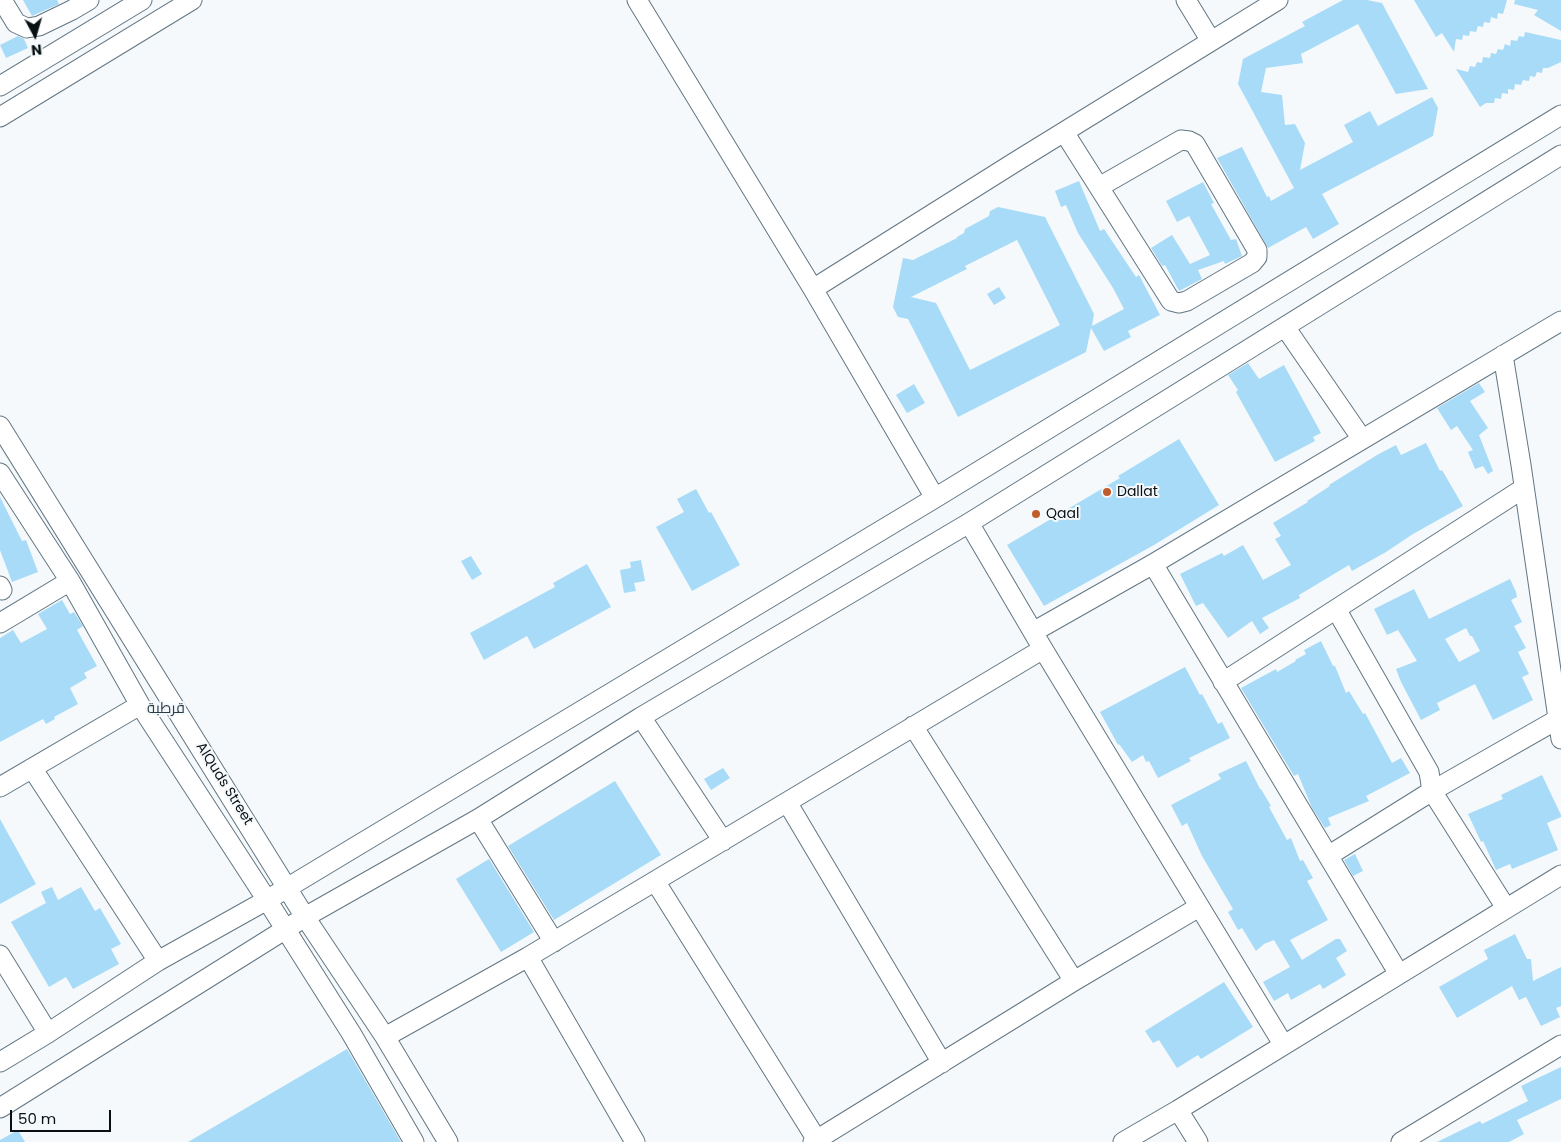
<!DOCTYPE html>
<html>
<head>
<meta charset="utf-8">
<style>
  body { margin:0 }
  #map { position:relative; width:1561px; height:1142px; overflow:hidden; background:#f5f9fc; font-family:Poppins,sans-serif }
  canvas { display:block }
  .north { position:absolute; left:10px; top:10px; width:50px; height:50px; -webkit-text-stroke:4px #f5f9fc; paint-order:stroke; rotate:174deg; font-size:14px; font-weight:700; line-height:20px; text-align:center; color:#091014 }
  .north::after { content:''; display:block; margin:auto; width:18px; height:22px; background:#091014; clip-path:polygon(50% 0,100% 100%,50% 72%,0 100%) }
  .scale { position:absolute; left:10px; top:1110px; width:101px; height:22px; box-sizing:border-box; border:2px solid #091014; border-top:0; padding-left:6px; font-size:15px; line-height:18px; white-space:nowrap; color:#091014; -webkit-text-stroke:4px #f5f9fc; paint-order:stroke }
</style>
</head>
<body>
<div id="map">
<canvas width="1561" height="1142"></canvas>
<div class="north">N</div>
<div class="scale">50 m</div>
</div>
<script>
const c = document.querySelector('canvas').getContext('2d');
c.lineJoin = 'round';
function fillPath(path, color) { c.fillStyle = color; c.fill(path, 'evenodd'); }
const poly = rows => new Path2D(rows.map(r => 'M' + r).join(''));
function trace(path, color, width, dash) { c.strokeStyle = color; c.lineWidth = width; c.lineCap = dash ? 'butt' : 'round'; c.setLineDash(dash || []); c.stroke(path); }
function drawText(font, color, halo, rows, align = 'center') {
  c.font = font + ' Poppins,Cairo,sans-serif'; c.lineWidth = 4; c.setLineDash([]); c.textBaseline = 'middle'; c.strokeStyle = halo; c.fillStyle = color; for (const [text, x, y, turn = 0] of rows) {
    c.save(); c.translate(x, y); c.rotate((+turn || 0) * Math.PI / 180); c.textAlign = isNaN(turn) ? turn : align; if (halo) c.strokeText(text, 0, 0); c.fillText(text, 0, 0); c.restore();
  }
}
const building = poly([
  [23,0,57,0,59,4,32,16],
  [1343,0,1367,0,1382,3,1428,89,1396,94,1358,24,1301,54,1303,63,1266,68,1261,92,1282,95,1285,125,1295,124,1305,143,1300,170,1353,142,1344,125,1370,111,1378,126,1432,97,1438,108,1433,136,1322,194,1339,224,1313,239,1306,227,1268,248,1217,158,1242,147,1267,197,1269,196,1271,201,1294,188,1238,84,1243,59,1305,26,1302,22],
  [1414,0,1507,0,1503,14,1498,13,1497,19,1491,17,1490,23,1484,22,1483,27,1478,26,1476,32,1470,31,1469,36,1463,35,1462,40,1456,39,1454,52,1442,33,1436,37],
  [1515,0,1561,0,1561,31,1534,15,1538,10,1514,4],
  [1525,32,1561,40,1561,62,1548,68,1543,68,1542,73,1537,72,1535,77,1530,76,1529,81,1523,80,1521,85,1515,84,1514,90,1508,89,1508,94,1502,93,1501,99,1495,98,1494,103,1486,103,1480,107,1456,69,1468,72,1470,66,1475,67,1477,62,1482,63,1483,57,1490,58,1491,53,1496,54,1498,49,1503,50,1505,44,1510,46,1511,40,1517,41,1519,36,1524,37],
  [18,36,24,39,28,48,6,58,0,45],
  [1079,181,1100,231,1104,229,1136,277,1139,275,1160,315,1128,331,1131,337,1104,351,1091,328,1086,352,958,417,908,319,898,317,893,307,903,258,913,260,957,238,957,237,964,233,965,229,989,216,990,211,998,207,1045,217,1094,314,1092,326,1124,309,1113,288,1078,233,1066,205,1061,207,1055,191],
  [1017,240,1060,325,970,370,936,303,911,297,967,269,965,266],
  [1203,182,1214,203,1211,204,1231,240,1236,239,1242,256,1225,264,1224,261,1198,270,1202,279,1179,291,1165,265,1162,266,1151,248,1172,235,1190,264,1210,255,1189,216,1177,222,1166,201],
  [999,287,1006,298,994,305,987,294],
  [1248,363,1259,379,1284,365,1321,433,1313,437,1315,441,1275,462,1236,392,1238,390,1228,375],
  [1479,383,1485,392,1470,401,1488,428,1479,435,1493,471,1488,474,1483,466,1475,469,1468,452,1473,450,1457,426,1451,430,1437,408],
  [914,384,925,403,907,413,896,395],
  [1179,439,1219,505,1154,545,1044,606,1007,545,1120,478,1118,476],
  [1426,443,1440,471,1442,470,1463,506,1413,534,1386,552,1352,571,1349,565,1299,595,1300,598,1262,618,1269,628,1260,634,1252,621,1228,638,1203,603,1196,606,1180,574,1222,553,1224,556,1243,545,1263,580,1291,565,1275,539,1281,536,1273,523,1308,502,1307,501,1330,486,1329,485,1377,455,1396,445,1401,455],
  [696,489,709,513,711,512,740,565,692,591,656,527,684,512,677,499],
  [0,497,22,541,26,540,38,572,12,582,0,550],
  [471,556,482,574,472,580,461,561],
  [641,560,645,581,634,583,636,591,624,593,620,570,631,568,630,562],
  [587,564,611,607,534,649,527,636,484,660,470,633,555,587,553,583],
  [1510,579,1516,592,1517,597,1511,600,1522,622,1514,626,1526,648,1518,652,1529,674,1522,677,1533,700,1493,720,1475,684,1437,703,1440,710,1421,720,1401,682,1396,669,1417,661,1398,630,1387,635,1374,609,1414,589,1429,619],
  [1466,628,1470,636,1472,636,1480,651,1459,662,1445,639],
  [62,600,70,614,74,612,83,626,77,630,97,666,84,673,87,678,70,688,78,704,54,717,55,719,46,724,43,719,0,742,0,638,13,630,21,643,47,629,38,614],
  [1321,641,1333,666,1335,666,1346,693,1349,691,1363,714,1365,713,1392,763,1401,758,1410,773,1366,796,1369,801,1328,818,1331,825,1325,828,1312,808,1298,774,1294,776,1241,688,1276,669,1277,672,1296,661,1295,660,1306,654,1304,650],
  [1185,667,1200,695,1202,694,1218,724,1222,722,1230,738,1189,758,1191,761,1158,778,1149,761,1146,762,1143,755,1132,762,1119,744,1118,745,1100,712],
  [1246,761,1260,789,1261,789,1271,806,1269,807,1287,840,1291,838,1300,861,1303,860,1313,878,1307,881,1328,920,1290,940,1302,960,1336,939,1340,939,1347,951,1336,958,1346,975,1323,989,1320,984,1291,1000,1288,993,1274,1001,1263,982,1290,967,1274,940,1264,944,1256,951,1242,928,1238,930,1228,912,1233,909,1202,856,1187,823,1182,826,1171,805,1221,779,1218,774],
  [723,768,730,778,711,790,704,779],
  [1542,775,1561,815,1561,817,1547,823,1558,850,1512,869,1510,864,1496,870,1483,841,1481,842,1468,814,1503,799,1501,795],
  [615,781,661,855,554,920,508,846],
  [0,819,36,884,0,904],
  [1355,854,1363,871,1353,876,1344,860],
  [489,859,534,932,501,952,456,879],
  [52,887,58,900,81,887,95,911,100,908,121,944,111,949,119,964,73,989,66,977,49,987,11,922,46,903,41,892],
  [1515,934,1527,959,1531,959,1533,981,1561,967,1561,1006,1556,1008,1560,1017,1541,1026,1526,997,1519,1000,1512,986,1457,1018,1439,987,1488,959,1484,950],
  [1224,982,1253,1027,1201,1059,1198,1055,1177,1068,1159,1040,1153,1043,1145,1031],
  [347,1049,401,1142,188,1142],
  [1561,1067,1561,1099,1517,1120,1524,1134,1509,1142,1437,1142,1480,1121,1482,1124,1528,1101,1521,1086],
  [18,1130,25,1142,0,1142,0,1140]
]);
const minor = poly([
  [2,0,16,23,27,28,39,26,72,10,89,0],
  [637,0,813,289,935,498],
  [1186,0,1211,41],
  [0,86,142,0],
  [0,117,192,0],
  [1064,132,1171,301,1179,303,1187,301,1252,263,1257,257,1257,250,1195,144,1189,141,1181,140,1099,187],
  [813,289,1020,159,1278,0],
  [1285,327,1362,439],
  [1503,355,1521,465,1561,739],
  [0,426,305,917,385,1037,448,1142],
  [0,473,70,581,140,705,267,900,351,1033,414,1142],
  [969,523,1043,649,1283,1044],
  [1153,564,1399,974],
  [0,586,2,590],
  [0,623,70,581],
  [1033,632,1153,564,1561,321],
  [1223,682,1524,488],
  [641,717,723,841],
  [913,726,1074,981],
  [32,768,158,961],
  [0,787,140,705],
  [787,802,942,1063],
  [478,819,554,942],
  [1328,856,1432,791,1429,772,1336,609],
  [655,881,817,1140],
  [1506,908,1432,791,1558,719],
  [0,955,48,1033],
  [528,957,635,1142],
  [385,1037,528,957,1043,649],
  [0,1062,48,1033,158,961,267,900,935,498,1561,115],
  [0,1108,305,917,478,819,641,717,969,523,1561,155],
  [1178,1110,1198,1142],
  [813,1142,1074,981,1199,907],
  [1123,1142,1178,1110,1561,875],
  [1401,1142,1561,1045]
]);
const markers = [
  [1107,492,5,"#c15c2b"],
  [1036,514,5,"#c15c2b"]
];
const poiNames = [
  ["Dallat",1117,492],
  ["Qaal",1046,514]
];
const streetNames = [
  ["AlQuds Street",224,784,58]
];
const neighbourhoodNames = [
  ["قرطبة",166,709]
];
fillPath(building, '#a8dbf7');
trace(minor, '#627682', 21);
trace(minor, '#fff', 19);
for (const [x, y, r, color] of markers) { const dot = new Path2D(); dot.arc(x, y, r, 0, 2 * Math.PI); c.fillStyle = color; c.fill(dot); trace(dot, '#f5f9fc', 2); }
drawText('14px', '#091014', '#f5f9fc', poiNames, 'left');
drawText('14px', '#091014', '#f5f9fc', streetNames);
drawText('15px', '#2b3e48', '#f5f9fc', neighbourhoodNames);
</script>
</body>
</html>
